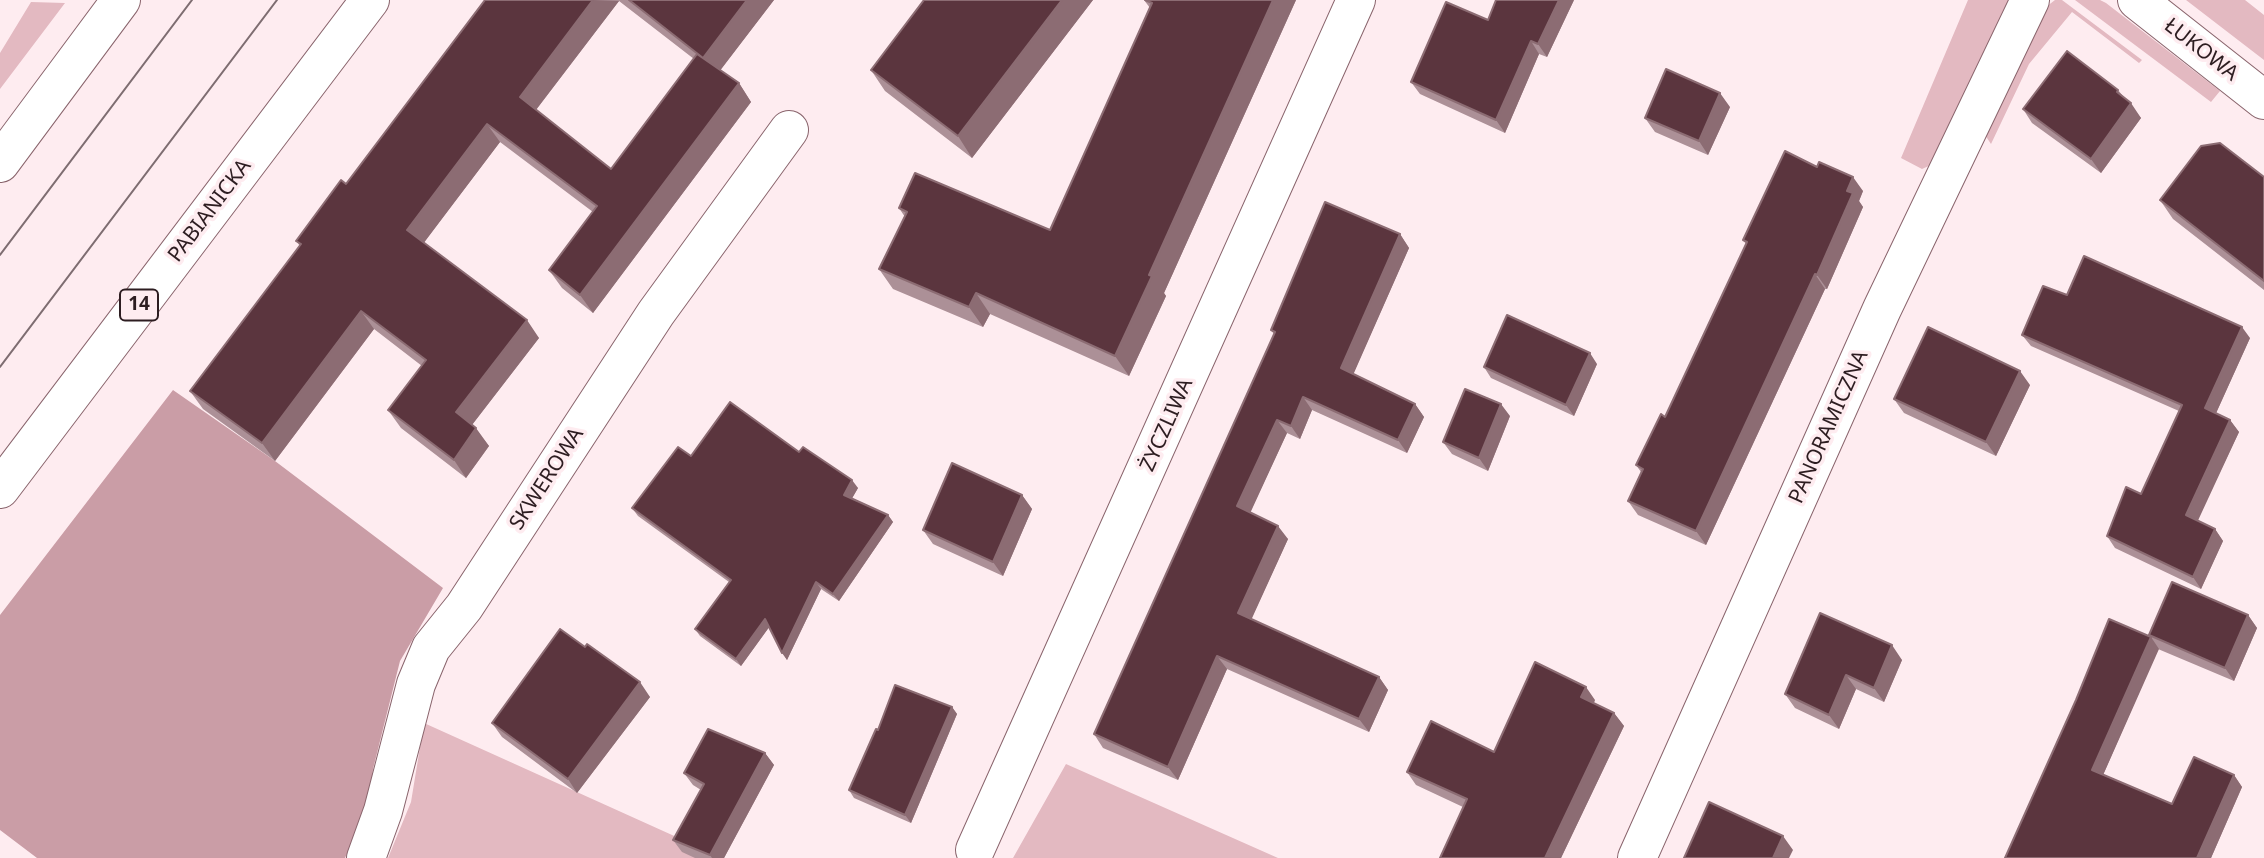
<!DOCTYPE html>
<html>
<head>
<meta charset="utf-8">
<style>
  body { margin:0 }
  canvas { display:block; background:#feecf0 }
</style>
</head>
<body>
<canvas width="2264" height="858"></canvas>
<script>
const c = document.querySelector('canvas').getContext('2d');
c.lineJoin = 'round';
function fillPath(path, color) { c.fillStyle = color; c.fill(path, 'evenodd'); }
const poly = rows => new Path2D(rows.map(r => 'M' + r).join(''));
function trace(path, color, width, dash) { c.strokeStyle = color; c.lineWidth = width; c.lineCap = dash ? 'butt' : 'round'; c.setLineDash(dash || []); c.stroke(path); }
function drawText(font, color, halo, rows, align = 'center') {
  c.font = font + ' "Noto Sans",sans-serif'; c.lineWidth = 7; c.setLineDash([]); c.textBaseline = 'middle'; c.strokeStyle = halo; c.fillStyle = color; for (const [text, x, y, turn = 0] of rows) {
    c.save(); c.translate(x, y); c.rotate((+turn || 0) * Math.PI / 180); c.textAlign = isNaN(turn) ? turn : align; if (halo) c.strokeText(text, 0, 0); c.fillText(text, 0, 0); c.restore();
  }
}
const green = poly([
  [1968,0,2015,0,1940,161,1922,169,1901,158],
  [2055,0,2062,0,2142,60,2139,63,2072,12,2029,64,1991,144,1985,135,2046,7],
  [2075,0,2100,0,2106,3,2220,91,2211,102],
  [2186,0,2245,0,2264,15,2264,60],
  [31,2,65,3,0,89,0,53],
  [424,723,723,858,388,858,411,802],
  [1066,764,1278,858,1013,858]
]);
const forest = poly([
  [173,390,275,461,443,588,400,661,373,769,369,804,345,858,37,858,0,830,0,615]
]);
const street = poly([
  [2137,0,2264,100],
  [975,850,1356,0],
  [366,858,383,811,416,684,431,648,464,607,656,313,789,130],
  [1637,858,1882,309,2030,0]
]);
const primary = poly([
  [0,163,121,0],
  [0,489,370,0]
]);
const tram = poly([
  [0,255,192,0],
  [0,367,277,0]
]);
const wall = poly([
  [485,0,774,0,720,70,739,83,751,102,593,313,562,288,549,270,593,212,500,142,424,242,539,338,472,425,489,446,466,478,401,428,388,410,422,366,374,329,275,461,203,409,190,391,300,246,296,241,346,184],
  [619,1,694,59,611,169,536,110],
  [924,0,1093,0,972,158,885,91,871,70],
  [1144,0,1296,0,1164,293,1166,296,1129,376,990,314,983,327,893,289,879,269,905,217,899,208,1050,230,1150,8],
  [1574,0,1547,57,1539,54,1505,133,1420,94,1411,82],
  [2118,90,2141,118,2101,173,2032,123,2023,109],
  [1730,107,1708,155,1655,132,1645,118],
  [1817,167,1863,191,1859,201,1863,207,1827,289,1825,289,1706,545,1638,515,1628,501,1641,472,1636,465,1665,417,1746,244,1743,240],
  [2264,177,2264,290,2173,219,2160,200],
  [1400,234,1409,248,1353,374,1415,404,1424,417,1407,453,1312,410,1300,439,1287,433,1250,512,1288,539,1251,619,1379,677,1388,690,1369,732,1227,669,1178,780,1103,748,1094,734,1274,334,1271,330],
  [2067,295,2250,338,2216,413,2230,420,2239,432,2197,520,2215,529,2223,541,2201,589,2115,548,2107,536,2141,494,2179,411,2031,346,2022,335],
  [1597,364,1574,416,1491,378,1484,367],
  [2030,385,1996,456,1904,413,1894,399],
  [1510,416,1488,471,1452,454,1443,442],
  [799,452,858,488,852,498,888,515,893,522,839,601,821,589,787,660,769,627,741,666,700,636,695,629,729,582,638,516,632,508,691,456],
  [1022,495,1032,509,1003,576,933,544,923,530],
  [1820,613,1902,660,1884,702,1856,689,1839,729,1795,708,1785,694],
  [2248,615,2257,628,2234,681,2158,649,2103,775,2172,804,2234,775,2242,787,2211,858,2005,858,2150,637,2149,635],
  [585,647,650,697,577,793,502,737,492,723],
  [1595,700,1594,703,1614,713,1624,726,1561,858,1440,858,1463,807,1416,785,1407,772,1494,752],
  [952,707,957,714,911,823,854,798,849,790,878,730],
  [765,753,774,765,724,858,695,858,682,852,673,840,701,790,693,785,684,773]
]);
const shadedWall = poly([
  [593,0,619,1,532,115,520,97],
  [747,0,774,0,716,76,703,58],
  [1062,0,1093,0,972,158,958,136],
  [1273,0,1296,0,1164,293,1166,296,1129,376,1115,356,1149,275],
  [1559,0,1574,0,1547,57,1538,44],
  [1531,41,1539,54,1505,133,1496,120],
  [739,83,751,102,593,313,580,295],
  [1720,93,1730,107,1708,155,1699,141],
  [2131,103,2141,118,2101,173,2091,159],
  [487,124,500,142,420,248,407,230],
  [1853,177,1863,191,1859,201,1863,207,1827,289,1817,275,1847,191],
  [1400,234,1409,248,1350,382,1341,368],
  [1815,274,1825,289,1706,545,1696,531],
  [976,293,990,314,983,327,969,307],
  [361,311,374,329,275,461,262,443],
  [527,320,539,338,468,430,456,412],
  [2242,327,2250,338,2213,420,2205,408],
  [1590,353,1597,364,1574,416,1566,405],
  [2020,371,2030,385,1996,456,1986,442],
  [1303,397,1312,410,1300,439,1291,426],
  [1415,404,1424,417,1407,453,1398,440],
  [1501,404,1510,416,1488,471,1479,458],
  [1277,420,1287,433,1247,520,1237,506],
  [2230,420,2239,432,2195,527,2186,515],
  [476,428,489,446,466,478,454,460],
  [852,480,858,488,850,502,844,495],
  [1022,495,1032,509,1003,576,993,562],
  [888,515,893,522,839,601,833,594],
  [1278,526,1288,539,1248,627,1238,613],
  [2215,529,2223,541,2201,589,2193,577],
  [816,582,821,589,787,660,782,653],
  [2248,615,2257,628,2234,681,2225,668],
  [765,619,770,626,741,666,736,659],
  [2151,637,2159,649,2100,782,2092,770],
  [1892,645,1902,660,1884,702,1874,688],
  [1217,656,1227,669,1178,780,1168,767],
  [1846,675,1856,689,1839,729,1829,715],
  [1379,677,1388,690,1369,732,1359,719],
  [640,682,650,697,577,793,568,779],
  [1586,687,1595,700,1590,710,1581,697],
  [952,707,957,714,911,823,905,815],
  [1614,713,1624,726,1561,858,1545,858],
  [765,753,774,765,724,858,712,858,710,855],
  [2234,775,2242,787,2211,858,2197,858],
  [1783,836,1793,850,1789,858,1773,858]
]);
const building = poly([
  [485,0,593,0,520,97,611,169,697,54,739,83,580,295,549,270,597,206,487,124,407,230,527,320,456,412,476,428,454,460,388,410,426,360,361,311,262,443,190,391,301,244,296,241,341,180,346,184,485,0],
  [629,0,747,0,703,58,629,0],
  [924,0,1062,0,958,136,871,70,924,0],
  [1145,0,1273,0,1149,275,1152,276,1115,356,976,293,969,307,879,269,907,212,899,208,915,173,1050,230,1152,3,1145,0],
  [1496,0,1559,0,1538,44,1531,41,1496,120,1411,82,1446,2,1488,20,1496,0],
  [2067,51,2118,90,2117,92,2131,103,2091,159,2023,109,2067,51],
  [1666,69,1720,93,1699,141,1645,118,1666,69],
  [2220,143,2264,177,2264,281,2160,200,2201,146,2220,143],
  [1785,151,1817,167,1819,162,1853,177,1847,191,1853,193,1817,275,1815,274,1696,531,1628,501,1643,469,1636,465,1661,414,1665,417,1747,242,1743,240,1785,151],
  [1325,202,1400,234,1341,368,1415,404,1398,440,1303,397,1291,426,1277,420,1237,506,1278,526,1238,613,1379,677,1359,719,1217,656,1168,767,1094,734,1275,332,1271,330,1325,202],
  [2084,256,2242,327,2205,408,2230,420,2186,515,2215,529,2193,577,2107,536,2126,487,2141,494,2182,405,2022,335,2043,286,2067,295,2084,256],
  [1507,315,1590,353,1566,405,1484,367,1507,315],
  [1928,327,2020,371,1986,442,1894,399,1928,327],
  [1465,389,1501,404,1479,458,1443,442,1465,389],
  [730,402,799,452,803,447,852,480,844,495,888,515,833,594,816,582,782,653,765,619,736,659,695,629,731,580,632,508,678,447,691,456,730,402],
  [952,463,1022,495,993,562,923,530,952,463],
  [2172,582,2248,615,2225,668,2149,635,2172,582],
  [1820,613,1892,645,1874,688,1846,675,1829,715,1785,694,1820,613],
  [2109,619,2151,637,2092,770,2172,804,2194,757,2234,775,2197,858,2005,858,2076,700,2109,619],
  [560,629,585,647,587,644,640,682,568,779,492,723,560,629],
  [1535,662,1586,687,1581,697,1614,713,1545,858,1440,858,1467,799,1407,772,1431,721,1494,752,1535,662],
  [895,685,952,707,905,815,849,790,876,729,878,730,895,685],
  [708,729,765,753,710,855,673,840,704,784,684,773,708,729],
  [1709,802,1783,836,1773,858,1684,858,1709,802]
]);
const shields = [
  [139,305,38]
];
const shieldNames = [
  ["14",139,305]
];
const streetNames = [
  ["ŁUKOWA",2201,50,38],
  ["PABIANICKA",210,211,-53],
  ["ŻYCZLIWA",1167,425,-66],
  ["PANORAMICZNA",1829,427,-66],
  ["SKWEROWA",547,479,-57]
];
fillPath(green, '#e3b9c1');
fillPath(forest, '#ca9da6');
trace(street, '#89646c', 40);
trace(primary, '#89646c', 40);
trace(street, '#fff', 38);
trace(primary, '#fff', 38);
trace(tram, '#7e6d71', 2);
fillPath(wall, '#ac9097');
fillPath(shadedWall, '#8c6c73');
fillPath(building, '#5b353e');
trace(building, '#8c6c73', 2);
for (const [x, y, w] of shields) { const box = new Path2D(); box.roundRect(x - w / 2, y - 15.5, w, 31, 5); c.fillStyle = '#feecf0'; c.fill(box); trace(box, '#2d1d21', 2); }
drawText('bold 19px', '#2d1d21', null, shieldNames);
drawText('21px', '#2d1d21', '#feecf0', streetNames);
</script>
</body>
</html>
